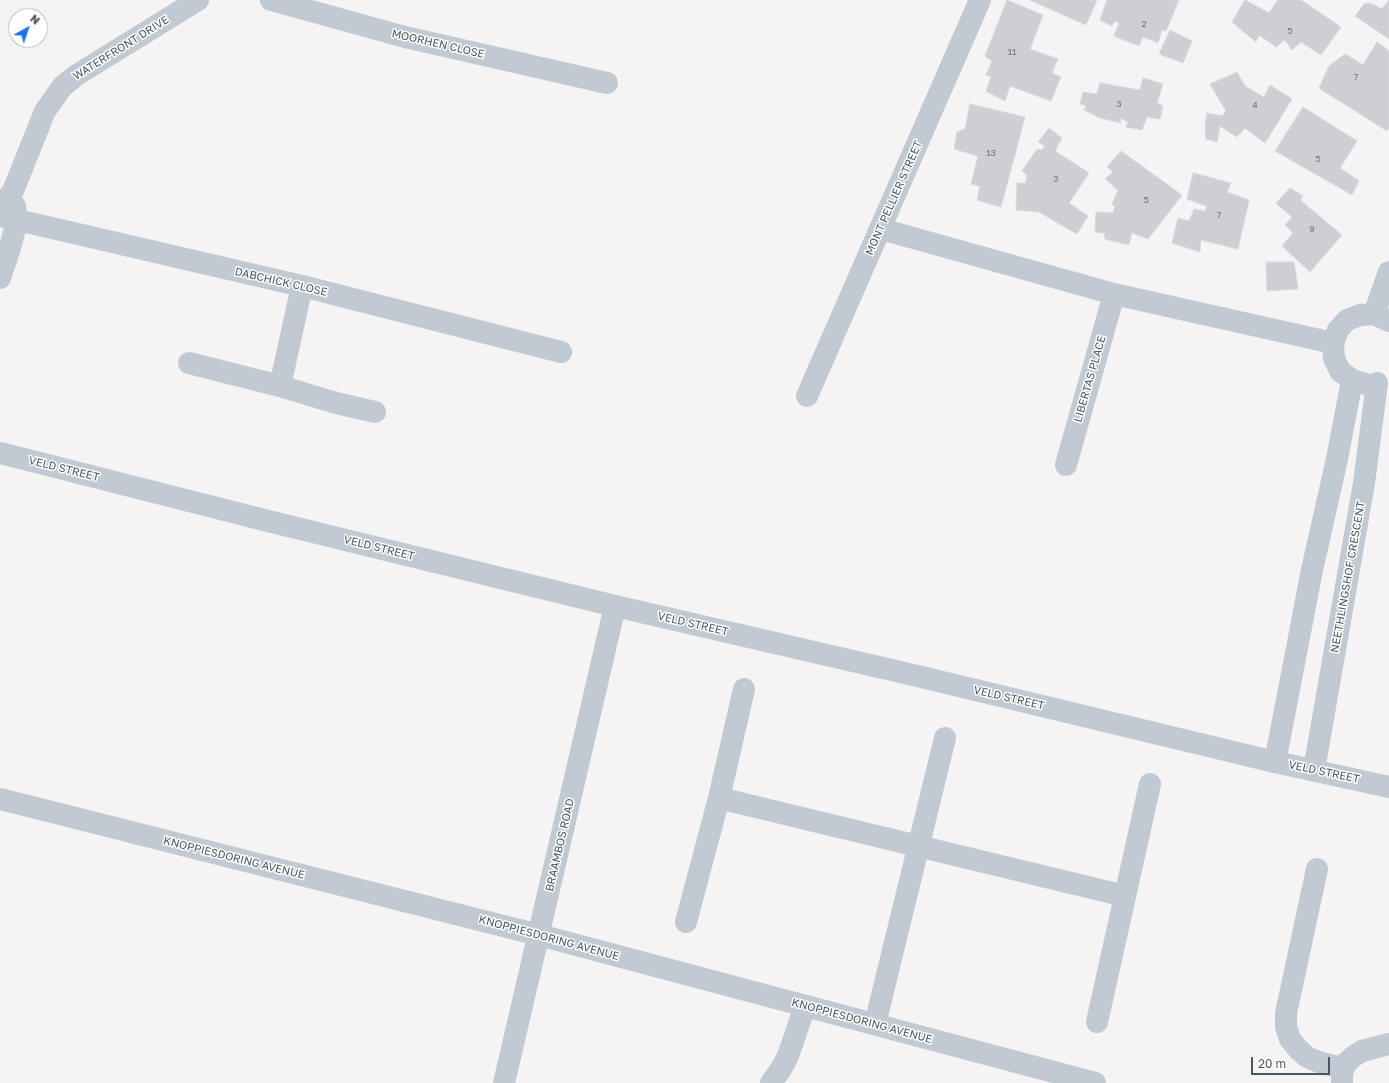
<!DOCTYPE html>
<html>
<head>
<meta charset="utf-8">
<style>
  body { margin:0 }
  #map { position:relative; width:1389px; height:1083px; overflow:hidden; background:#f5f3f3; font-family:"Golos Text",sans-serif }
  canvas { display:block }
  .north { position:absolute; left:8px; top:8px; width:40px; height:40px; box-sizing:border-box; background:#fff; border:1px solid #b7bbc0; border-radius:50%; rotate:40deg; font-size:11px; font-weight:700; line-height:16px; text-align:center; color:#4a5661 }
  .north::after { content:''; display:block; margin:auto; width:14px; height:18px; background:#1a73e8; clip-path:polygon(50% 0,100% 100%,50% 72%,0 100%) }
  .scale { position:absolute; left:1251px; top:1057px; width:79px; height:18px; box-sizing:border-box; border:2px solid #4a5661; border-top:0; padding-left:5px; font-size:12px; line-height:14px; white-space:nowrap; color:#4a5661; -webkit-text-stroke:3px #fff; paint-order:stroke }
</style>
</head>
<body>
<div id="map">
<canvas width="1389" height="1083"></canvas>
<div class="north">N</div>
<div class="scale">20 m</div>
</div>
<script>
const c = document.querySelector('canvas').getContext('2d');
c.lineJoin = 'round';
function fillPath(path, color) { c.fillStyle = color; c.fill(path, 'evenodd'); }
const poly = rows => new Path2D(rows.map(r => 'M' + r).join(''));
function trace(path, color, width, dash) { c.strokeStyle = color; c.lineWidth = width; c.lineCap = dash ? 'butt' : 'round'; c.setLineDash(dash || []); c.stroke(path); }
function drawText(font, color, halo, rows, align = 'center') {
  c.font = font + ' "Golos Text",sans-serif'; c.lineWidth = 3; c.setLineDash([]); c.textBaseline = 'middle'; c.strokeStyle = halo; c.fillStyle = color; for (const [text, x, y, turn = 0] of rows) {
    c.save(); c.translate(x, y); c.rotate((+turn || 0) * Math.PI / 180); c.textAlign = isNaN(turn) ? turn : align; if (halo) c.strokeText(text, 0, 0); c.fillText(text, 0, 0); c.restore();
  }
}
const building = poly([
  [1007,0,1043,15,1030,49,1058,59,1052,73,1061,77,1051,101,1010,86,1005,101,986,91,991,77,986,75,992,61,985,56,1007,0],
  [1030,0,1097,0,1086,25,1030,0],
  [1107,0,1179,0,1166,31,1162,30,1158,43,1143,37,1139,46,1114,36,1119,23,1115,21,1112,26,1100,20,1107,0],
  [1245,0,1269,13,1278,0,1301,0,1341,27,1321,55,1301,42,1292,50,1285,40,1276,47,1259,35,1256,42,1232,22,1245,0],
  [1389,0,1389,39,1355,16,1364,4,1370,3,1382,9,1389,0],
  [1170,30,1192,41,1183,63,1159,54,1170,30],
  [1377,42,1389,51,1389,128,1387,131,1319,88,1329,66,1345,54,1363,65,1377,42],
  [1237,72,1245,86,1264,97,1270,85,1292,99,1265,143,1245,128,1237,137,1220,126,1217,142,1206,139,1205,126,1207,113,1222,116,1226,111,1210,84,1237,72],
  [1143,78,1163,84,1157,103,1163,106,1160,119,1147,117,1142,130,1126,127,1128,122,1120,118,1121,123,1100,118,1084,110,1086,106,1080,104,1083,92,1097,94,1100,83,1140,90,1143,78],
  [970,104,1025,117,1001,207,977,200,980,186,971,184,978,156,954,149,957,132,965,129,970,104],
  [1303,107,1357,141,1340,168,1359,181,1352,195,1275,151,1303,107],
  [1049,128,1062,138,1055,151,1089,173,1069,203,1088,216,1077,234,1039,212,1016,210,1017,183,1026,183,1027,175,1022,171,1037,149,1042,150,1045,146,1038,142,1049,128],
  [1121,151,1182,195,1148,239,1132,233,1129,245,1105,239,1104,233,1095,232,1096,212,1113,213,1115,206,1112,204,1118,190,1105,179,1113,172,1107,167,1121,151],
  [1193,173,1231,183,1227,192,1249,200,1238,249,1201,240,1200,252,1172,243,1178,218,1189,221,1194,209,1205,211,1207,206,1187,199,1193,173],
  [1290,188,1303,196,1300,200,1342,235,1310,272,1282,246,1293,233,1285,225,1292,217,1276,203,1290,188],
  [1266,262,1294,262,1298,289,1267,291,1266,262]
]);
const minor = poly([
  [271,0,405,37,607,83],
  [0,207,13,191,45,111,62,87,75,76,198,0],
  [0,216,302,286,561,352],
  [881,229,1114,294,1333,343],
  [0,278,10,248,17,220,15,206],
  [302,286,280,386,336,403,375,412],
  [1374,314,1389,272],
  [189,363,280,386],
  [1366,384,1352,380,1340,371,1334,358,1333,343,1338,330,1347,320,1360,315,1374,314,1389,321],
  [807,396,980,0],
  [1066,465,1114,294],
  [1275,762,1312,570,1337,459,1352,380],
  [1314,770,1364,483,1377,383],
  [719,798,1125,896],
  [0,799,539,935,1095,1083],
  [1317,869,1286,1013,1286,1027,1290,1039,1298,1049,1307,1057,1321,1063,1344,1068],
  [686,922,719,798,744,689],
  [1097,1022,1150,784],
  [875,1024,945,738],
  [1342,1082,1342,1076,1344,1068,1347,1062,1354,1056,1362,1051,1389,1044],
  [504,1083,615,606],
  [771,1083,781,1069,788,1056,805,1006]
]);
const tertiary = poly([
  [0,453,268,521,615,606,909,674,1275,762,1389,787]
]);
const numberNames = [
  ["2",1144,24],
  ["5",1290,31],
  ["11",1012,52],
  ["7",1356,77],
  ["3",1119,104],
  ["4",1255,105],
  ["13",991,153],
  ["5",1318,159],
  ["3",1056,179],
  ["5",1146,200],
  ["7",1219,215],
  ["9",1312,229]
];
const streetNames = [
  ["MOORHEN CLOSE",438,44,13],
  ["WATERFRONT DRIVE",121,48,-32],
  ["MONT PELLIER STREET",894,198,-66],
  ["DABCHICK CLOSE",281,282,13],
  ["LIBERTAS PLACE",1090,379,-74],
  ["VELD STREET",64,469,14],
  ["VELD STREET",379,548,14],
  ["NEETHLINGSHOF CRESCENT",1348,577,-80],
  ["VELD STREET",693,624,13],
  ["VELD STREET",1009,698,13],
  ["VELD STREET",1324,772,12],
  ["BRAAMBOS ROAD",560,845,-77],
  ["KNOPPIESDORING AVENUE",234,858,14],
  ["KNOPPIESDORING AVENUE",549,938,15],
  ["KNOPPIESDORING AVENUE",862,1021,15]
];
fillPath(building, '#cdcfd5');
trace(building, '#d7d9de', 1);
trace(minor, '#c1cad2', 22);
trace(tertiary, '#c1cad2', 22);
drawText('9px', '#6b747e', null, numberNames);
drawText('11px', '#4a5661', '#fff', streetNames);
</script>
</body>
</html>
